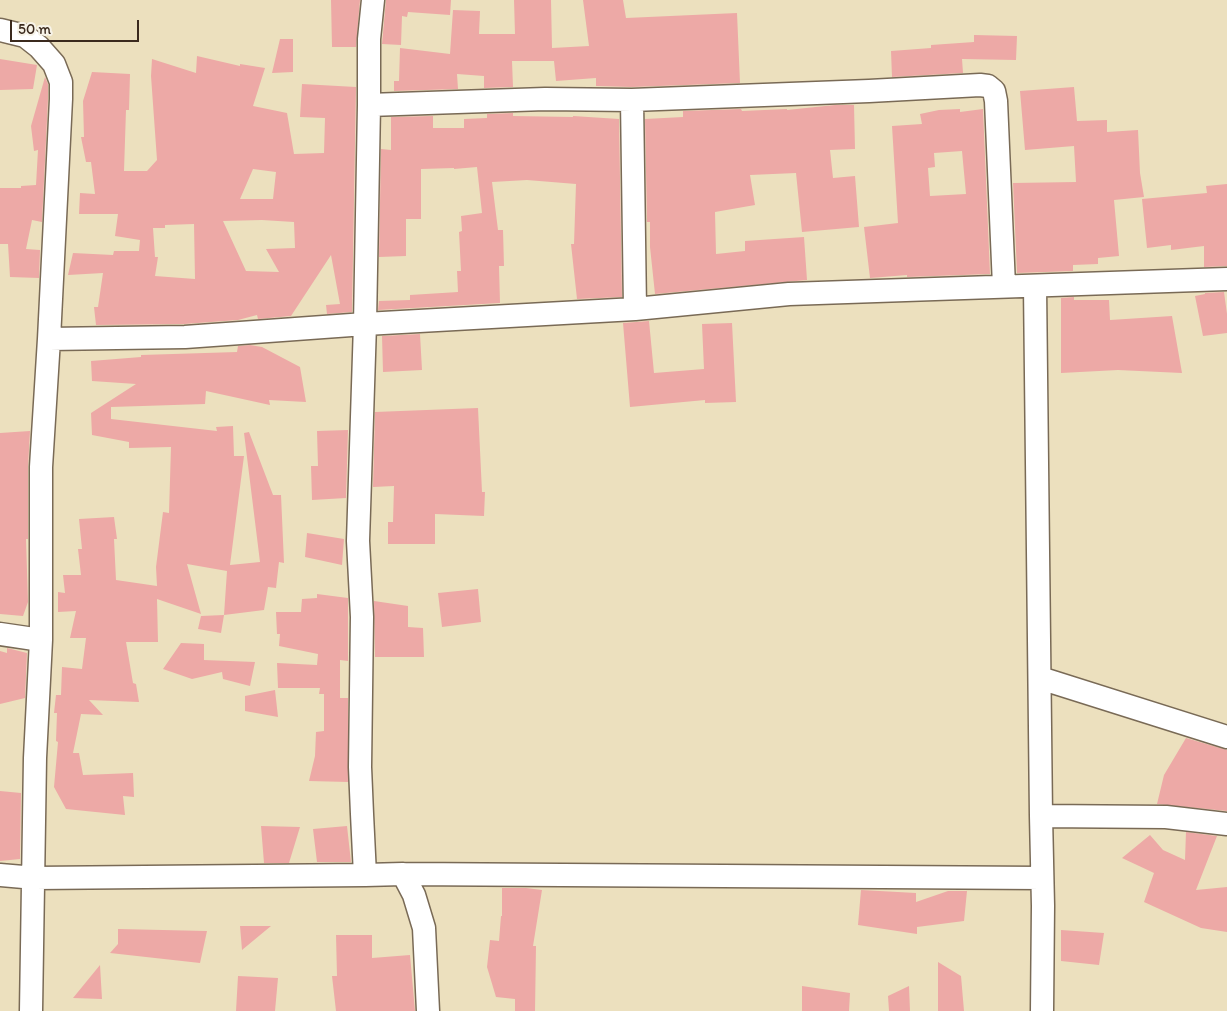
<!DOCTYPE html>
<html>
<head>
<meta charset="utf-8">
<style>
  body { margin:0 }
  #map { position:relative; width:1227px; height:1011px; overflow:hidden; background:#ece0be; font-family:Itim,sans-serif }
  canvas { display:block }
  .scale { position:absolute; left:10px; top:20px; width:129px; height:22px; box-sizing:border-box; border:2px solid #3b2a1e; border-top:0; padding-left:6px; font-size:15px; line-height:18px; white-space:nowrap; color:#3b2a1e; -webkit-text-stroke:4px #f7f3e8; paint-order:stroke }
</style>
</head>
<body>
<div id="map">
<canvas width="1227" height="1011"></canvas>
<div class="scale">50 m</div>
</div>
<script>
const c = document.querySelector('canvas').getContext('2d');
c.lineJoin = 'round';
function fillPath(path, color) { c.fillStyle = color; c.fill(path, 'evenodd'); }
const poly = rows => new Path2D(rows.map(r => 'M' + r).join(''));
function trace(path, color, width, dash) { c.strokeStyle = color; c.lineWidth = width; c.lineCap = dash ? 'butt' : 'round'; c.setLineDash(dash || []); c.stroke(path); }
const building = poly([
  [331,0,360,0,356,47,332,47],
  [386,0,451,0,450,15,408,12,407,17,402,16,401,45,382,44],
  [514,0,551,0,552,48,589,46,583,0,623,0,626,18,737,13,740,83,632,87,596,86,596,78,556,81,554,61,512,61,513,87,484,88,484,76,457,74,458,89,394,91,394,81,399,81,400,48,450,54,453,10,480,11,479,34,515,34],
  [974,35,1017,36,1016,60,962,59,963,73,892,77,891,51,931,48,931,45,974,42],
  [280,39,293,39,293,72,272,73],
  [197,56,240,66,240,64,265,68,253,106,287,113,294,154,324,153,325,118,300,117,302,84,356,87,352,312,327,314,326,305,340,304,331,255,291,316,258,319,257,315,238,320,184,324,96,325,94,307,98,307,103,273,68,275,73,253,113,255,114,251,139,251,140,240,115,236,118,214,79,214,80,193,95,194,91,162,86,162,81,137,84,137,83,101,92,72,130,74,129,110,126,110,124,171,147,171,157,160,151,76,152,59,196,73],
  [253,169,276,172,273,199,240,199],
  [262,220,294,222,295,248,266,249,279,272,246,271,223,221],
  [194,224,195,279,155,276,158,257,155,257,153,228,165,228,165,225],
  [0,59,37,65,33,89,0,90],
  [45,77,48,84,48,99,42,222,32,220,26,249,40,250,39,278,10,277,8,244,0,244,0,188,21,188,21,186,36,185,38,150,34,151,31,126],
  [1074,87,1077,121,1107,120,1107,132,1138,130,1140,173,1144,197,1114,200,1119,256,1098,258,1098,264,1073,265,1073,271,1017,273,1013,183,1076,182,1074,146,1025,150,1020,91],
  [835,105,854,105,855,149,830,150,833,178,855,176,859,227,802,232,796,173,750,175,755,205,715,212,716,254,745,251,745,241,804,237,807,280,655,294,650,247,650,222,647,222,645,119,683,117,683,111,741,109,742,111,787,109,787,110],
  [960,109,960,112,983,109,990,274,907,277,907,275,870,278,864,227,898,223,892,126,922,124,920,114,939,110],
  [962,151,966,194,930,196,928,168,935,167,934,153],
  [513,113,513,116,573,117,573,116,619,119,622,297,577,299,571,244,574,244,576,184,527,180,492,182,498,230,503,230,504,266,499,266,500,303,378,310,379,301,410,300,410,295,458,292,457,271,461,271,459,232,462,231,461,216,482,213,477,167,454,169,454,168,421,169,421,219,406,219,406,256,379,257,381,149,391,150,391,117,433,116,433,128,464,128,464,119,487,118,487,114],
  [1227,184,1227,266,1204,267,1204,246,1171,250,1171,245,1147,248,1142,199,1207,193,1206,186],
  [1224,292,1227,314,1227,333,1203,336,1195,296,1205,294,1205,293],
  [1074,297,1074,300,1109,300,1110,320,1172,316,1182,373,1118,370,1061,373,1061,298],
  [649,321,654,373,704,369,702,324,732,323,736,402,705,403,705,400,630,407,623,323],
  [420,334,422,370,383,372,382,336],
  [250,345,262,347,300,367,306,402,269,400,270,405,206,391,205,404,111,407,111,419,217,431,216,427,233,426,234,456,244,456,230,565,260,562,244,433,249,432,273,495,281,495,284,563,279,562,276,588,268,587,264,610,224,615,227,571,187,564,201,614,157,599,158,642,126,642,133,683,136,684,139,702,89,700,103,715,81,714,73,753,79,753,83,775,133,773,134,797,123,796,125,815,66,809,54,787,58,742,56,741,57,713,54,713,56,695,61,695,62,667,82,669,86,638,70,638,76,611,58,612,58,592,65,593,63,575,81,575,78,549,82,549,79,519,114,517,117,539,114,539,116,580,157,586,156,567,163,512,169,513,171,447,129,448,129,442,92,435,91,413,136,384,92,381,91,361,141,357,141,355,237,352,238,346],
  [478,408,482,492,485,492,484,516,435,514,435,544,388,544,388,522,393,522,394,486,373,487,375,412],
  [348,430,346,498,312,500,311,466,318,466,317,431],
  [30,431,28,467,28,539,26,539,28,602,23,616,0,614,0,433],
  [307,533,344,539,342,565,305,557],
  [478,589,481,622,442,627,438,593],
  [317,594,348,598,348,661,340,660,340,698,348,698,348,782,309,781,315,756,316,732,324,731,324,694,319,694,320,688,278,688,277,663,317,665,318,654,279,646,280,634,277,634,276,612,301,612,302,599,317,598],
  [374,601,408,606,408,627,423,628,424,657,375,657],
  [224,615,221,633,198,629,201,616],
  [181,643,204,644,204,660,255,662,250,686,223,679,222,672,192,679,163,669],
  [7,648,27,653,25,698,0,704,0,651,7,653],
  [275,690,278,717,245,711,245,696],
  [1186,738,1227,750,1227,811,1157,804,1164,775],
  [0,791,21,793,20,859,0,861],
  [261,826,300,827,289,863,264,863],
  [347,826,351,862,317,862,313,829],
  [1186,832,1217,836,1196,890,1227,887,1227,932,1201,928,1144,902,1154,873,1122,858,1150,835,1163,850,1185,860],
  [502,888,526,888,542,890,533,946,536,946,535,1011,515,1011,515,999,496,997,487,967,490,940,499,941,501,916,502,916],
  [861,890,916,893,916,902,948,891,967,891,964,921,917,927,917,934,858,925],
  [240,926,271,926,242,950],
  [118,929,207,931,200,963,110,953,118,944],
  [1061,930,1104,933,1099,965,1061,961],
  [336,935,372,935,372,958,410,955,415,1011,336,1011,332,976,337,976],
  [938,962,961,976,964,1011,938,1011],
  [100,965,102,999,73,998],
  [238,976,278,978,275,1011,236,1011],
  [802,986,850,993,849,1011,802,1011],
  [909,986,910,1011,889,1011,888,996]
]);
const minor = poly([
  [373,0,369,39,369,105,365,324,358,541,362,617,360,767,362,814,365,875,403,874,414,895,424,928,428,1011],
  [0,30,25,36,39,47,54,64,61,82,61,99,49,339,185,337,365,324,635,309,789,294,1227,279],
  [632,100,635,309],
  [369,105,545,99,632,100,869,91,980,85,988,86,994,91,996,101,1004,286],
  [1035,286,1041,816,1166,817,1227,824],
  [0,634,41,640],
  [1040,678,1227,737],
  [1041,816,1043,906,1042,1011],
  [403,874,1042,878],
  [0,875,35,878,365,875],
  [31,1011,35,758,41,640,41,467,49,339]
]);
fillPath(building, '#eda9a6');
trace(minor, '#796a56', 25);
trace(minor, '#fff', 22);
</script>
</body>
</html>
